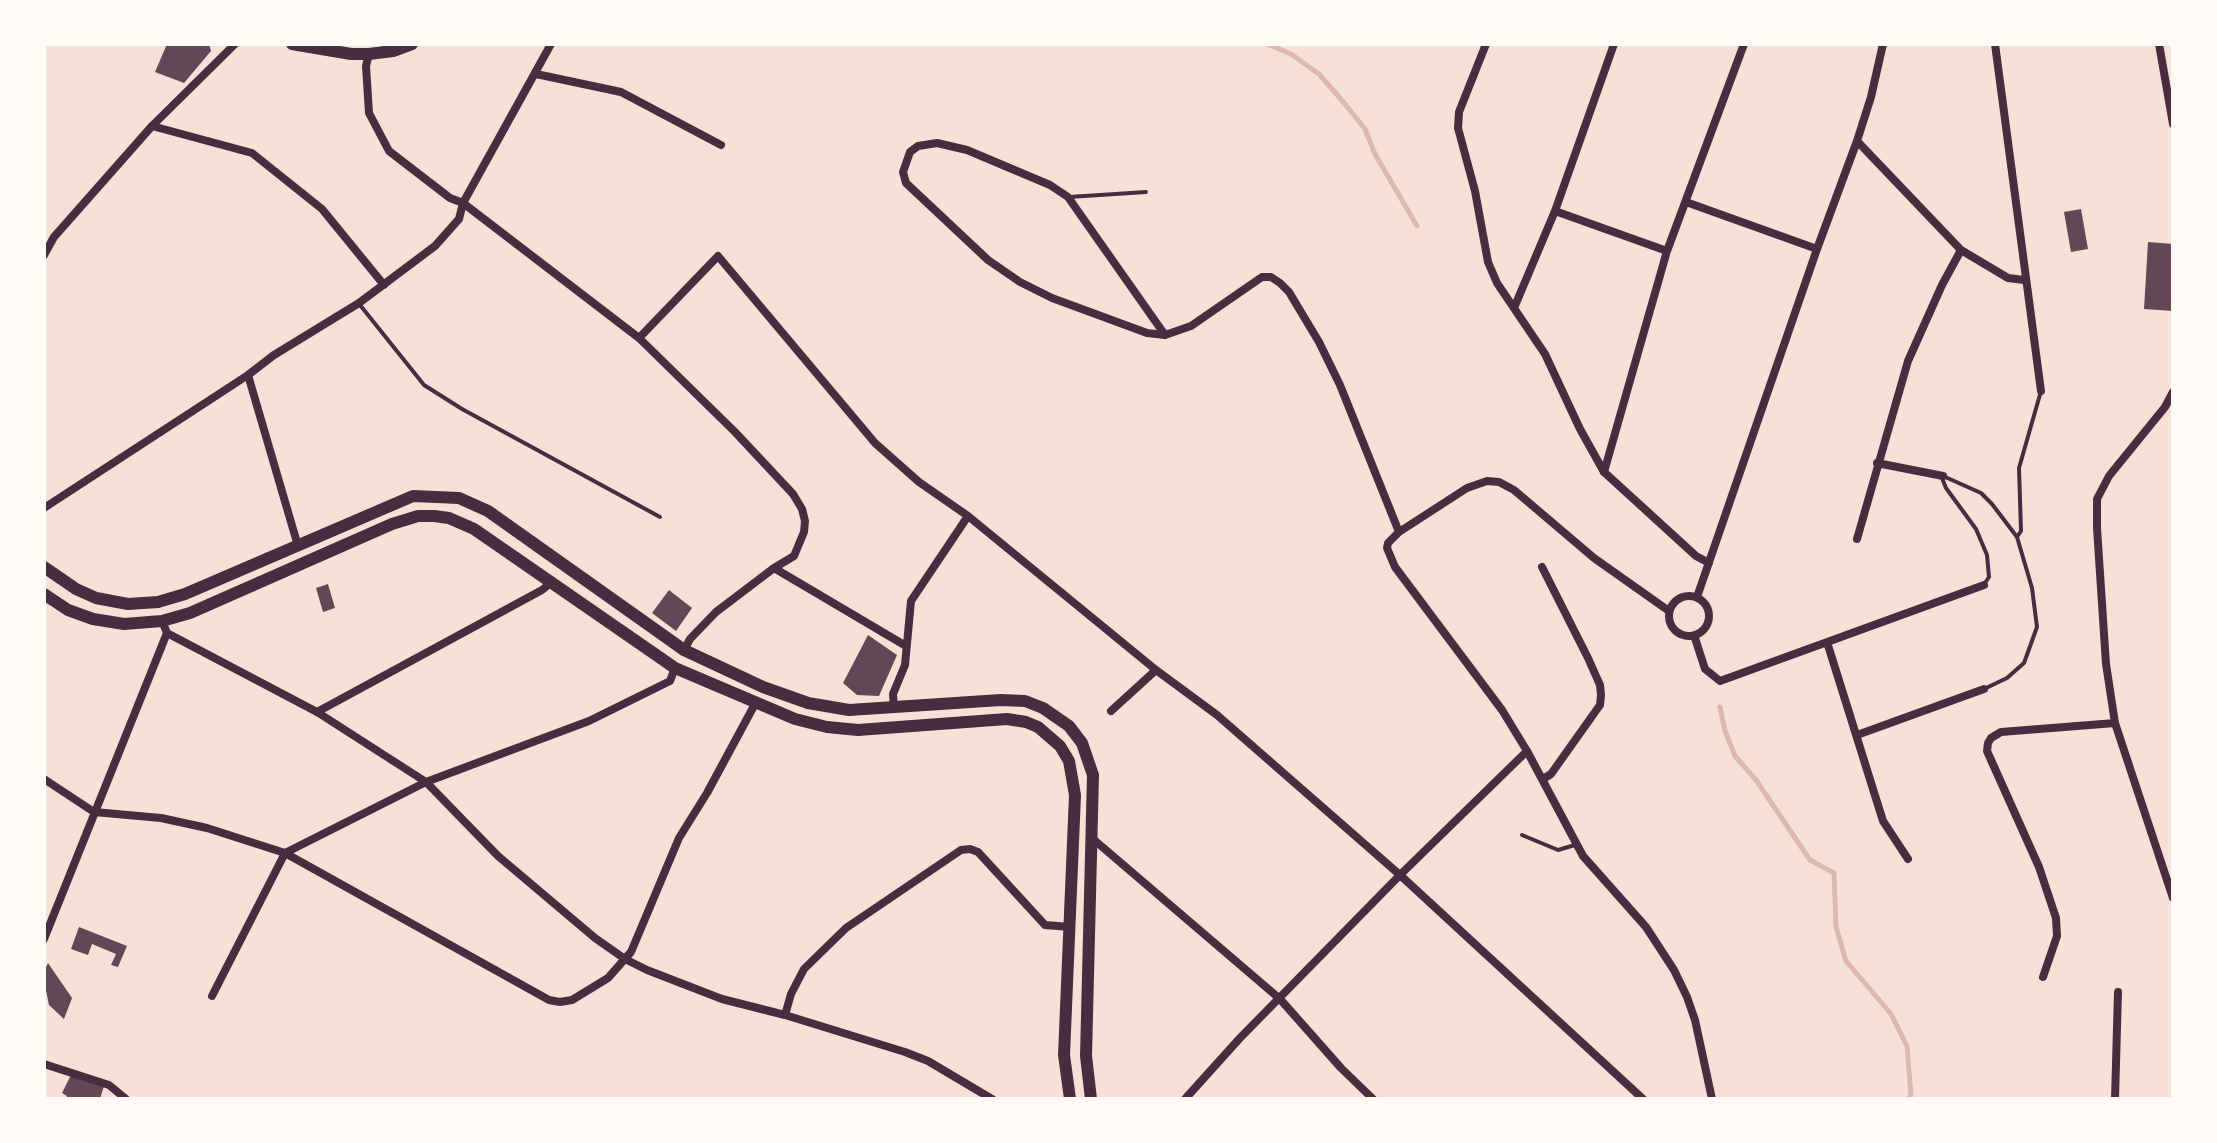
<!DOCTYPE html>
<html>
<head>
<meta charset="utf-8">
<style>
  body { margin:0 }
  #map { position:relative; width:2217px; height:1143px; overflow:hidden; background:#f7e1d7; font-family:"Titillium Web",sans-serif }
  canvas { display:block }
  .frame { position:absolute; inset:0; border:46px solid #fffaf5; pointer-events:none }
</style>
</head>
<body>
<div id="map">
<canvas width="2217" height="1143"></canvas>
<div class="frame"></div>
</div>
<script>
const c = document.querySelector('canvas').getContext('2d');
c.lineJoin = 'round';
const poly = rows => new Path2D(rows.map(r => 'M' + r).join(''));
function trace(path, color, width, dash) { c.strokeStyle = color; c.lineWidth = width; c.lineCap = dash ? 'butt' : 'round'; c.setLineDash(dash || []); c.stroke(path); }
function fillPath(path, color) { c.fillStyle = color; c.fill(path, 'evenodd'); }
const stream = poly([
  [1267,44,1291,54,1319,74,1345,104,1365,129,1375,154,1417,226],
  [1720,707,1725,731,1735,756,1756,780,1810,860,1834,873,1836,927,1846,961,1891,1014,1907,1046,1911,1095,1908,1099]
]);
const building = poly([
  [167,44,209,44,211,51,184,83,155,72],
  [2081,209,2088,249,2071,252,2064,212],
  [2148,242,2173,244,2173,311,2144,309],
  [328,584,335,608,323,612,316,588],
  [669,590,692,608,676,631,652,613],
  [868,635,897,655,879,696,857,695,843,683],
  [79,927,127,946,118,967,111,965,116,954,92,944,88,955,71,949],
  [48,963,72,998,64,1019,49,1005,44,981,44,971],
  [71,1075,104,1086,100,1099,66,1099,67,1096,62,1093]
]);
const service = poly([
  [1069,197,1146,192],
  [360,305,424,385,462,409,660,517],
  [1943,476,1981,493,1992,504,2017,537,2032,588,2037,627,2024,663,2007,678,1984,689],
  [1942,478,1946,488,1976,529,1987,555,1989,577,1985,583],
  [2017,537,2021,531,2019,468,2041,391],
  [1522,835,1558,850,1575,845]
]);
const minor = poly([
  [1486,44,1459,112,1458,128,1475,191,1488,262,1497,283,1545,354,1580,429,1604,472,1696,556,1709,563],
  [1995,44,2041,391],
  [2159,44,2173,124],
  [369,54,366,66,369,113,389,151,450,198,463,203,639,338,735,432,793,494,802,509,805,521,804,532,794,556,774,568,716,612,690,639,684,650],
  [536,74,621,92,721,145],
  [152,126,252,153,322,209,384,285],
  [1857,141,1961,250,2008,278,2024,280],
  [1686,202,1817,249],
  [1555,211,1667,251],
  [44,255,54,237,152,126,235,44],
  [1514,308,1555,211,1614,44],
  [1165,335,1068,197,1050,185,967,150,937,143,918,146,910,152,903,172,906,183,988,260,1020,282,1052,298,1147,333,1165,335,1191,326,1262,277,1271,277,1280,283,1289,292,1319,342,1340,385,1399,532],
  [639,338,718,256,875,443,919,482,968,516,1156,670,1217,715,1400,875,1643,1099],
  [248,375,298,546],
  [2173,392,2165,407,2109,476,2097,499,2097,528,2106,664,2115,723,2173,898],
  [1877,463,1943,476],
  [1604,472,1667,251,1744,44],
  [44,508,248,375,274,355,359,303,435,246,459,219,463,203,551,44],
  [1857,539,1908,361,1942,285,1961,250],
  [1542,567,1588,658,1600,685,1601,695,1600,705,1551,774,1543,779],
  [774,568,906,646],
  '1669 616a20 20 0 1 1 40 0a20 20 0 1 1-40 0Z',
  [1697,597,1817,249,1857,141,1871,97,1883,44],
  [1669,611,1594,558,1514,490,1499,482,1487,481,1467,488,1399,532,1388,543,1387,548,1395,567,1502,710,1527,751,1583,856,1646,927,1674,970,1687,997,1695,1020,1712,1099],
  [162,621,167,633,317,712,426,782,498,856,595,938,625,959,647,970,722,999,785,1015,905,1052,928,1061,992,1099],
  [1694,635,1705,669,1720,681,1984,585],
  [1827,642,1883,821,1908,859],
  [894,708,893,694,905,665,911,601,968,516],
  [1111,711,1156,670],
  [317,712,542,590,552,582],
  [1857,735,1984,689],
  [44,779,94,812,161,818,207,828,285,853,549,1000,560,1002,572,1000,608,978,631,952,679,838,707,793,755,704],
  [1093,839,1280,999,1341,1068,1373,1099],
  [44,939,167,633],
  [2043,977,2057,936,2056,918,2039,867,1987,751,1988,743,1991,738,2001,732,2115,723],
  [212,996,285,853,426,782,589,721,670,681,675,668],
  [785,1015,791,994,804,969,846,928,961,850,970,849,978,852,1045,925,1070,927],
  [44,1064,109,1085,126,1099],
  [1185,1099,1240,1038,1400,875,1527,751],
  [2115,1099,2118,992]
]);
const primary = poly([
  [292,44,351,54,369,54,393,51,412,44],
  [44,567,76,589,96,598,128,604,158,602,185,594,413,496,459,498,488,511,684,650,763,687,808,703,849,710,1001,700,1025,701,1043,708,1069,726,1082,743,1093,775,1086,1056,1091,1099],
  [44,594,68,610,93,619,124,624,162,621,190,613,392,524,418,516,434,516,449,518,474,529,675,668,795,719,827,727,858,730,1007,719,1026,722,1038,727,1060,746,1069,761,1075,795,1064,1055,1070,1099]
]);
trace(stream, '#dcb8b0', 5);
fillPath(building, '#644757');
trace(service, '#4a2c40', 4);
trace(minor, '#4a2c40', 8);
trace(primary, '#4a2c40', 12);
</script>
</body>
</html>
